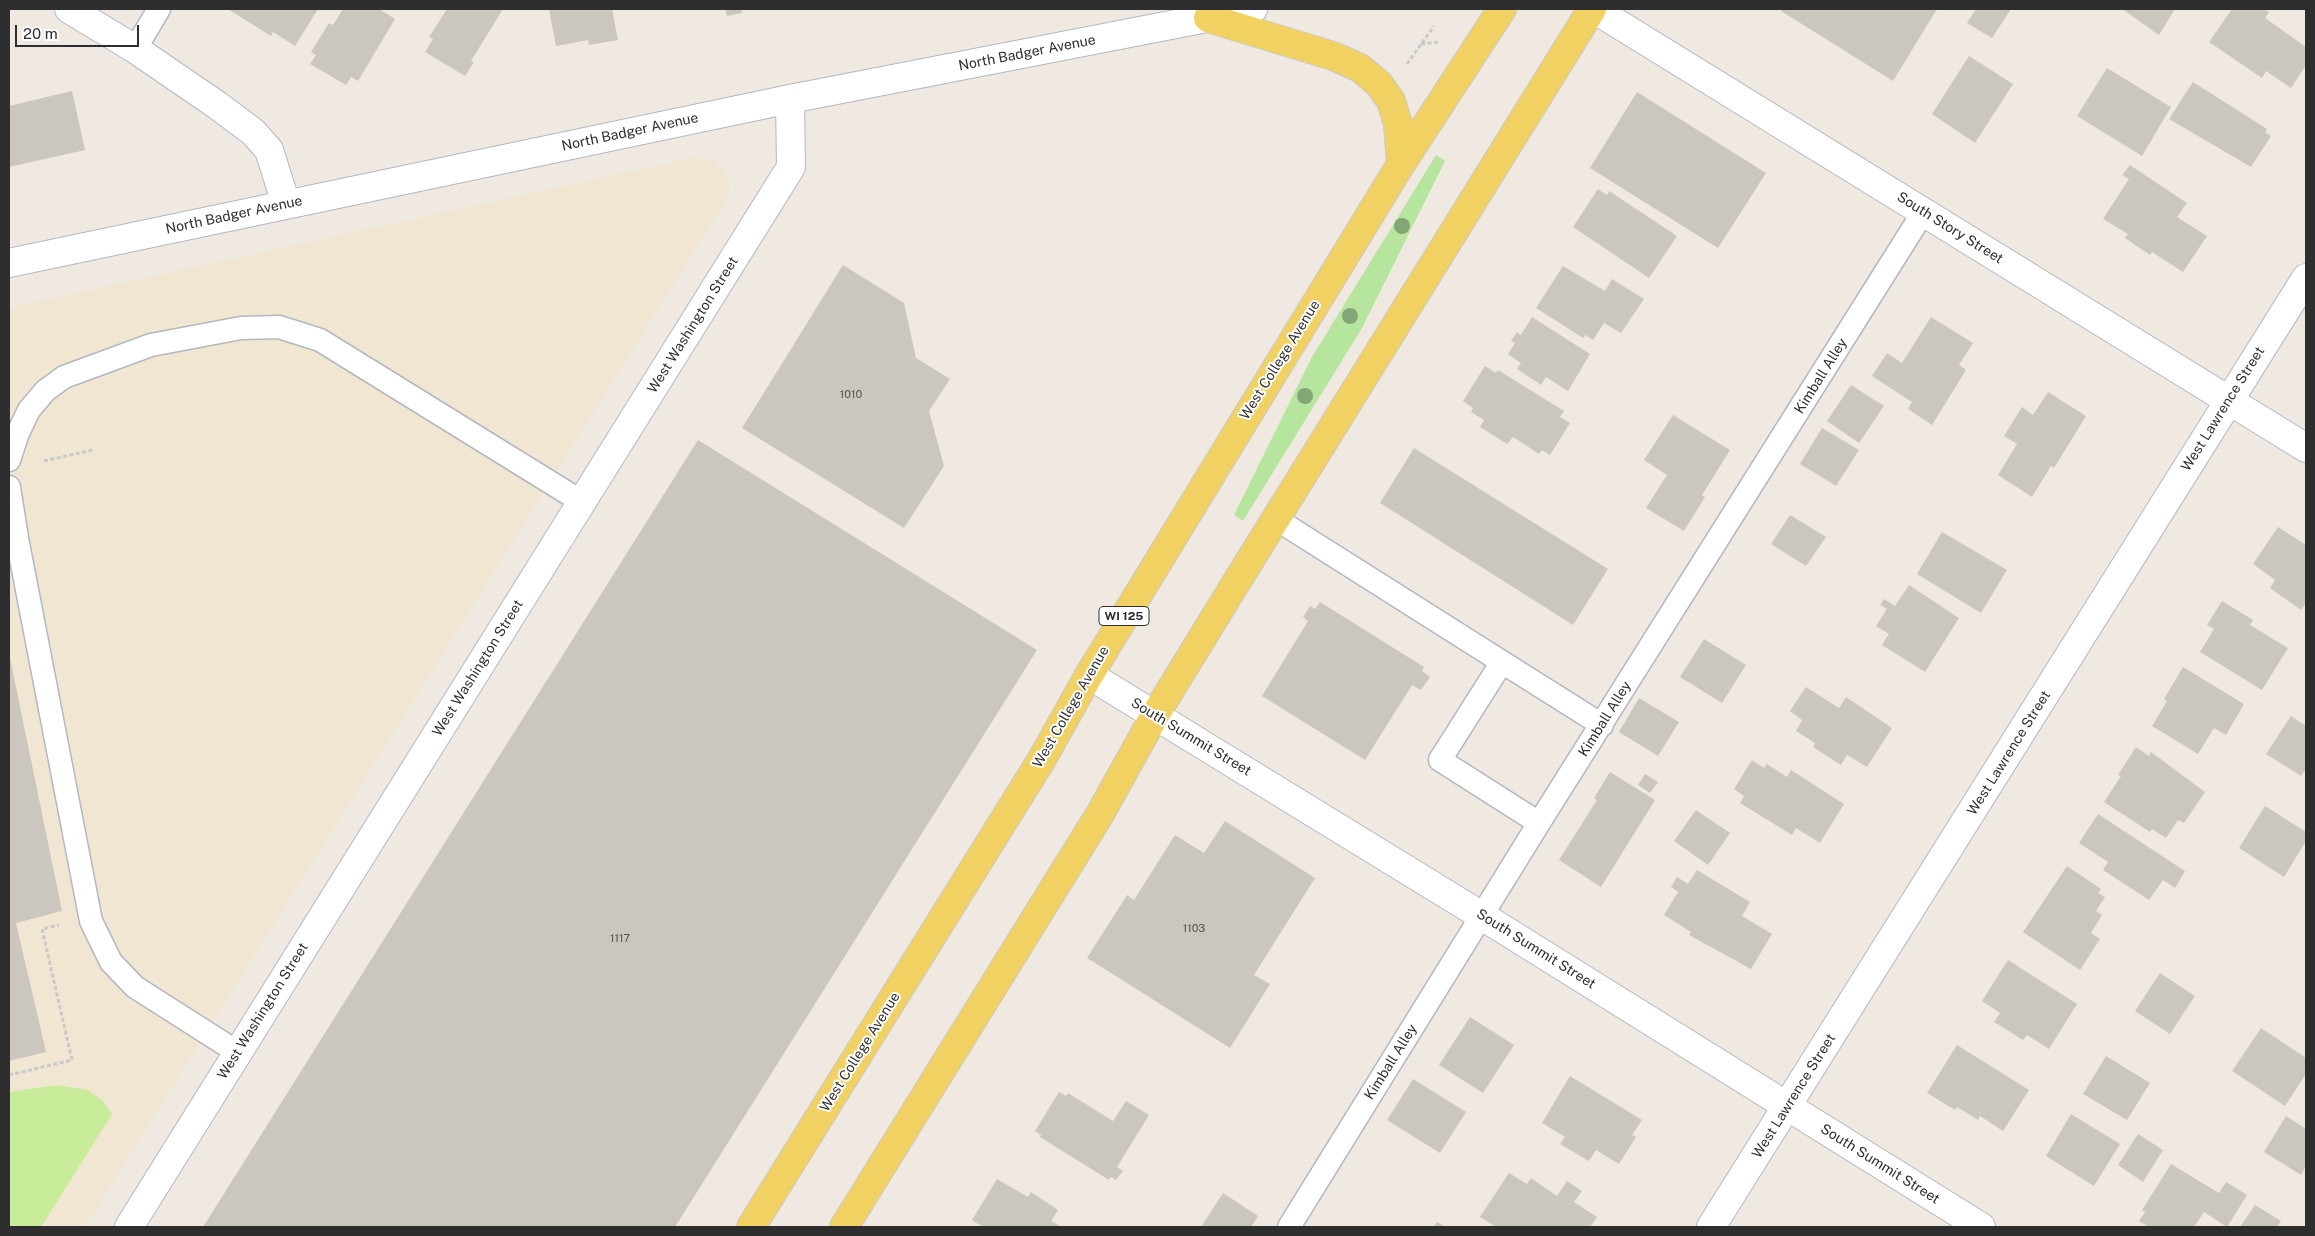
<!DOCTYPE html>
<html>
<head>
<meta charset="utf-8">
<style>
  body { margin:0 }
  #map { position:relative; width:2315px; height:1236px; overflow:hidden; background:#efe9e1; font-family:"Public Sans",sans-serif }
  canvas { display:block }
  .frame { position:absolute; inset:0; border:10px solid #2e2e2e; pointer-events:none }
  .scale { position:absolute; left:15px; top:25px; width:124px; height:22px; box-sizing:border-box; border:2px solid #2e2e2e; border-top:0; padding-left:6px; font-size:15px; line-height:18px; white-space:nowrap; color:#2e2e2e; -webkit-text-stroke:4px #fff; paint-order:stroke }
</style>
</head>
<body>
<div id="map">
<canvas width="2315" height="1236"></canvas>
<div class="frame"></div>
<div class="scale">20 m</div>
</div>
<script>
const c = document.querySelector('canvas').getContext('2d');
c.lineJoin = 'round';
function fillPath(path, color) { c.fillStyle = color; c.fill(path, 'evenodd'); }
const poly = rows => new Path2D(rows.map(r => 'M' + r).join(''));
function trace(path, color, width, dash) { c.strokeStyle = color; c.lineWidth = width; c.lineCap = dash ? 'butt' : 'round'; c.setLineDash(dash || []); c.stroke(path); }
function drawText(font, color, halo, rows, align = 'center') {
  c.font = font + ' "Public Sans",sans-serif'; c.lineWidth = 4; c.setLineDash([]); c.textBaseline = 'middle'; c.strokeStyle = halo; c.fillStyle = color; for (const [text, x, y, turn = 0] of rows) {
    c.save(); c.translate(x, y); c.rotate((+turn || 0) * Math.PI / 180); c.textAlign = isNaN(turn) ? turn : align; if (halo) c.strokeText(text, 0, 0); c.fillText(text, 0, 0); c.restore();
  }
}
const education = poly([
  [692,158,714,160,728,177,730,194,85,1227,9,1227,9,308]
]);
const green = poly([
  [1436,155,1445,161,1362,328,1243,521,1234,515,1312,357]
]);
const pitch = poly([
  [57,1085,88,1090,102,1100,112,1114,41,1227,9,1227,9,1092]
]);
const building = poly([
  [228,9,318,9,295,46,273,32,271,36],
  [343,9,379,9,395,19,358,81,351,77,346,85,310,64,316,55,311,52,329,23,333,25],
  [447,9,503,9,471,61,474,62,465,76,425,52,433,39,429,37],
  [549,9,612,9,618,40,589,45,588,40,556,46],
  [725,9,741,9,742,13,727,16],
  [1782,9,1937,9,1893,81,1781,11],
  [1976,9,2011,9,1992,38,1967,23],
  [2122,9,2175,9,2159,35],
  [2232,9,2263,9,2269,12,2265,18,2306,47,2306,65,2291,88,2266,71,2262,78,2209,42],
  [1969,56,2013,84,1975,143,1932,114],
  [2107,68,2171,107,2142,156,2077,116],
  [2193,82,2267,129,2265,132,2271,136,2251,167,2169,119],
  [72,91,85,150,9,167,9,106],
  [1637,92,1766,173,1718,248,1590,168],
  [2130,165,2187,203,2177,217,2207,236,2183,272,2152,252,2150,255,2125,238,2128,234,2103,219,2129,179,2122,175],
  [1598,189,1607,195,1609,191,1677,236,1649,278,1573,227],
  [843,265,904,303,916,358,950,379,929,411,944,466,904,528,742,428],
  [1563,266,1605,291,1612,279,1644,299,1621,333,1604,323,1593,340,1585,335,1583,338,1536,308],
  [1532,317,1590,354,1568,391,1546,377,1541,385,1517,369,1521,363,1508,354,1515,343,1511,341,1517,332,1521,335],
  [1931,317,1973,343,1959,365,1966,370,1932,425,1908,409,1912,402,1872,376,1887,353,1902,363],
  [1485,366,1496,373,1498,370,1564,411,1560,417,1570,423,1550,455,1542,450,1539,454,1513,437,1507,444,1480,427,1484,420,1471,412,1473,408,1463,401],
  [1851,385,1884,406,1859,443,1827,421],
  [2048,392,2086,416,2054,468,2051,466,2032,497,1998,475,2017,444,2004,436,2022,407,2033,415],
  [1673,415,1730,450,1702,495,1705,497,1684,531,1646,508,1667,475,1644,460],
  [1822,428,1859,450,1836,486,1800,464],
  [698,440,1037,650,675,1227,203,1227],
  [1414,448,1608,569,1573,625,1380,503],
  [1790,515,1826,537,1806,566,1771,544],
  [2278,527,2306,545,2306,603,2301,610,2270,588,2275,580,2253,564],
  [1942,532,2007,570,1981,613,1917,574],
  [1909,585,1959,618,1925,672,1882,645,1889,634,1876,626,1887,609,1880,605,1884,599,1895,606],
  [2222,601,2253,620,2250,625,2288,648,2262,690,2200,652,2214,629,2207,625],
  [1320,602,1424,667,1422,671,1430,677,1421,690,1412,685,1365,760,1262,696,1308,621,1303,617,1310,606,1315,609],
  [1704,639,1746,665,1722,703,1680,677],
  [9,653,62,911,16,923,46,1052,9,1061],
  [2183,667,2244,704,2226,735,2214,728,2198,754,2152,726,2167,701,2164,699],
  [1806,687,1839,708,1846,697,1892,728,1867,767,1847,755,1841,765,1813,747,1815,743,1796,731,1802,720,1790,711],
  [1639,698,1679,722,1658,756,1619,732],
  [2291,716,2306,726,2306,769,2301,776,2266,754],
  [2136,747,2149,756,2151,752,2205,792,2184,823,2178,820,2166,838,2152,829,2150,832,2104,802,2121,776,2118,775],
  [1752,760,1764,768,1767,764,1787,777,1791,770,1844,804,1820,843,1796,828,1792,835,1740,803,1744,796,1734,789],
  [1610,772,1655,800,1601,887,1559,860,1597,800,1594,798],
  [1645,774,1658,782,1650,793,1638,785],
  [2265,806,2306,832,2306,841,2284,877,2239,848],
  [1696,810,1730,833,1708,865,1674,841],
  [2098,814,2185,871,2175,888,2163,880,2149,900,2103,870,2108,862,2079,843],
  [1225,821,1315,878,1254,975,1270,984,1230,1048,1087,958,1127,895,1134,900,1175,835,1204,853],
  [2067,866,2101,889,2098,893,2105,897,2096,911,2102,915,2091,933,2100,939,2080,970,2023,932],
  [1697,870,1750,902,1742,916,1772,934,1751,969,1689,935,1691,932,1664,915,1678,892,1671,887,1677,877,1688,884],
  [2008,960,2077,1004,2049,1049,2027,1035,2023,1040,1994,1022,2000,1013,1982,1001],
  [2160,973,2195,996,2170,1034,2135,1011],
  [1470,1017,1514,1045,1483,1093,1439,1065],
  [2261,1028,2306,1058,2306,1074,2285,1106,2232,1071],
  [1957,1045,2029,1090,2003,1131,1980,1116,1978,1120,1957,1107,1955,1110,1927,1093],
  [2106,1056,2150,1083,2127,1120,2083,1094],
  [1570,1076,1642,1120,1632,1135,1636,1137,1619,1164,1596,1150,1589,1161,1560,1144,1565,1137,1542,1123],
  [1413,1079,1466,1112,1440,1153,1387,1120],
  [1059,1092,1066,1096,1068,1093,1113,1121,1126,1101,1149,1115,1117,1167,1123,1171,1116,1180,1111,1177,1109,1180,1040,1137,1041,1135,1035,1131],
  [2071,1114,2120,1144,2094,1186,2046,1156],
  [2286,1116,2306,1129,2306,1166,2301,1175,2264,1152],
  [2138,1134,2163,1150,2143,1182,2118,1165],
  [2171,1164,2219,1193,2226,1182,2247,1195,2227,1227,2204,1212,2194,1227,2149,1227,2139,1221,2145,1212,2142,1210],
  [1509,1173,1527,1184,1531,1178,1557,1196,1567,1181,1582,1191,1574,1202,1597,1217,1590,1227,1496,1227,1480,1217],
  [997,1179,1028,1197,1031,1192,1058,1210,1051,1221,1062,1227,983,1227,972,1220],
  [1223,1193,1258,1216,1251,1227,1201,1227],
  [2255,1205,2281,1221,2277,1227,2240,1227],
  [1437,1222,1446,1227,1434,1227]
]);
const path = poly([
  [1421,44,1438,42],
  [1407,64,1434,26],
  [44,461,93,450],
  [9,1075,72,1060,42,929,59,925]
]);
const lane = poly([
  [135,49,159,9],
  [9,460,18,433,29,410,45,391,64,377,151,345,241,328,279,327,320,340,582,502],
  [9,487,17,538,91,921,111,962,135,987,237,1052],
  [1276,519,1502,662],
  [1539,823,1440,760,1502,662,1602,725],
  [1289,1227,1539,823,1924,211]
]);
const street = poly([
  [69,9,135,49,217,105,253,132,269,150,286,204],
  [1594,9,2306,448],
  [1089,675,1482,916,1981,1227],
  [129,1227,791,167,790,99],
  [1711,1227,2306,278]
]);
const secondary = poly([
  [9,263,790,99,1253,9]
]);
const primary = poly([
  [1208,18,1333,56,1360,68,1379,84,1391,101,1398,124,1401,164],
  [751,1227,1042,759,1089,675,1401,164,1502,9],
  [844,1227,1100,814,1155,715,1239,578,1592,9]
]);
const trees = [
  [1402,226],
  [1350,316],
  [1305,396]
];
const numberNames = [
  ["1010",851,395],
  ["1103",1194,929],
  ["1117",620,939]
];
const shields = [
  [1124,616,50]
];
const shieldNames = [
  ["WI 125",1124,616]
];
const streetNames = [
  ["North Badger Avenue",1027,53,-11],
  ["North Badger Avenue",630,132,-12],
  ["North Badger Avenue",234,215,-12],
  ["South Story Street",1950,228,32],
  ["West Washington Street",693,325,-58],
  ["West College Avenue",1280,360,-58],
  ["Kimball Alley",1821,376,-58],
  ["West Lawrence Street",2223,409,-58],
  ["West Washington Street",478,668,-58],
  ["West College Avenue",1071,707,-60],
  ["Kimball Alley",1605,719,-58],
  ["South Summit Street",1191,737,31],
  ["West Lawrence Street",2009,753,-58],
  ["South Summit Street",1536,949,32],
  ["West Washington Street",263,1011,-58],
  ["West College Avenue",860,1052,-58],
  ["Kimball Alley",1391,1062,-58],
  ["West Lawrence Street",1794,1096,-58],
  ["South Summit Street",1880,1164,32]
];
fillPath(education, '#f0e6d1');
fillPath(green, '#b6e59e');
fillPath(pitch, '#c9ec9a');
fillPath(building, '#cbc7bf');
trace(lane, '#b4b7c1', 25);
trace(street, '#b4b7c1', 30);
trace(secondary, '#b4b7c1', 30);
trace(primary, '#c9c9c9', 30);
trace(path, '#c9c9c9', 3, [4, 2.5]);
trace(lane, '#fff', 22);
trace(street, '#fff', 28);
trace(secondary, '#fff', 28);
trace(primary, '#f2d163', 28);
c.fillStyle = '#84a574';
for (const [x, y] of trees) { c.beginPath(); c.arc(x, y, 8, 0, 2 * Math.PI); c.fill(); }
drawText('11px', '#555452', null, numberNames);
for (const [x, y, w] of shields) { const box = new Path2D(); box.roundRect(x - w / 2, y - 9.5, w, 19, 4); c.fillStyle = '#fff'; c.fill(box); trace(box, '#2e2e2e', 1); }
drawText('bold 12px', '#2e2e2e', null, shieldNames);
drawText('14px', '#2e2e2e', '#fff', streetNames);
</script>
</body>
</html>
